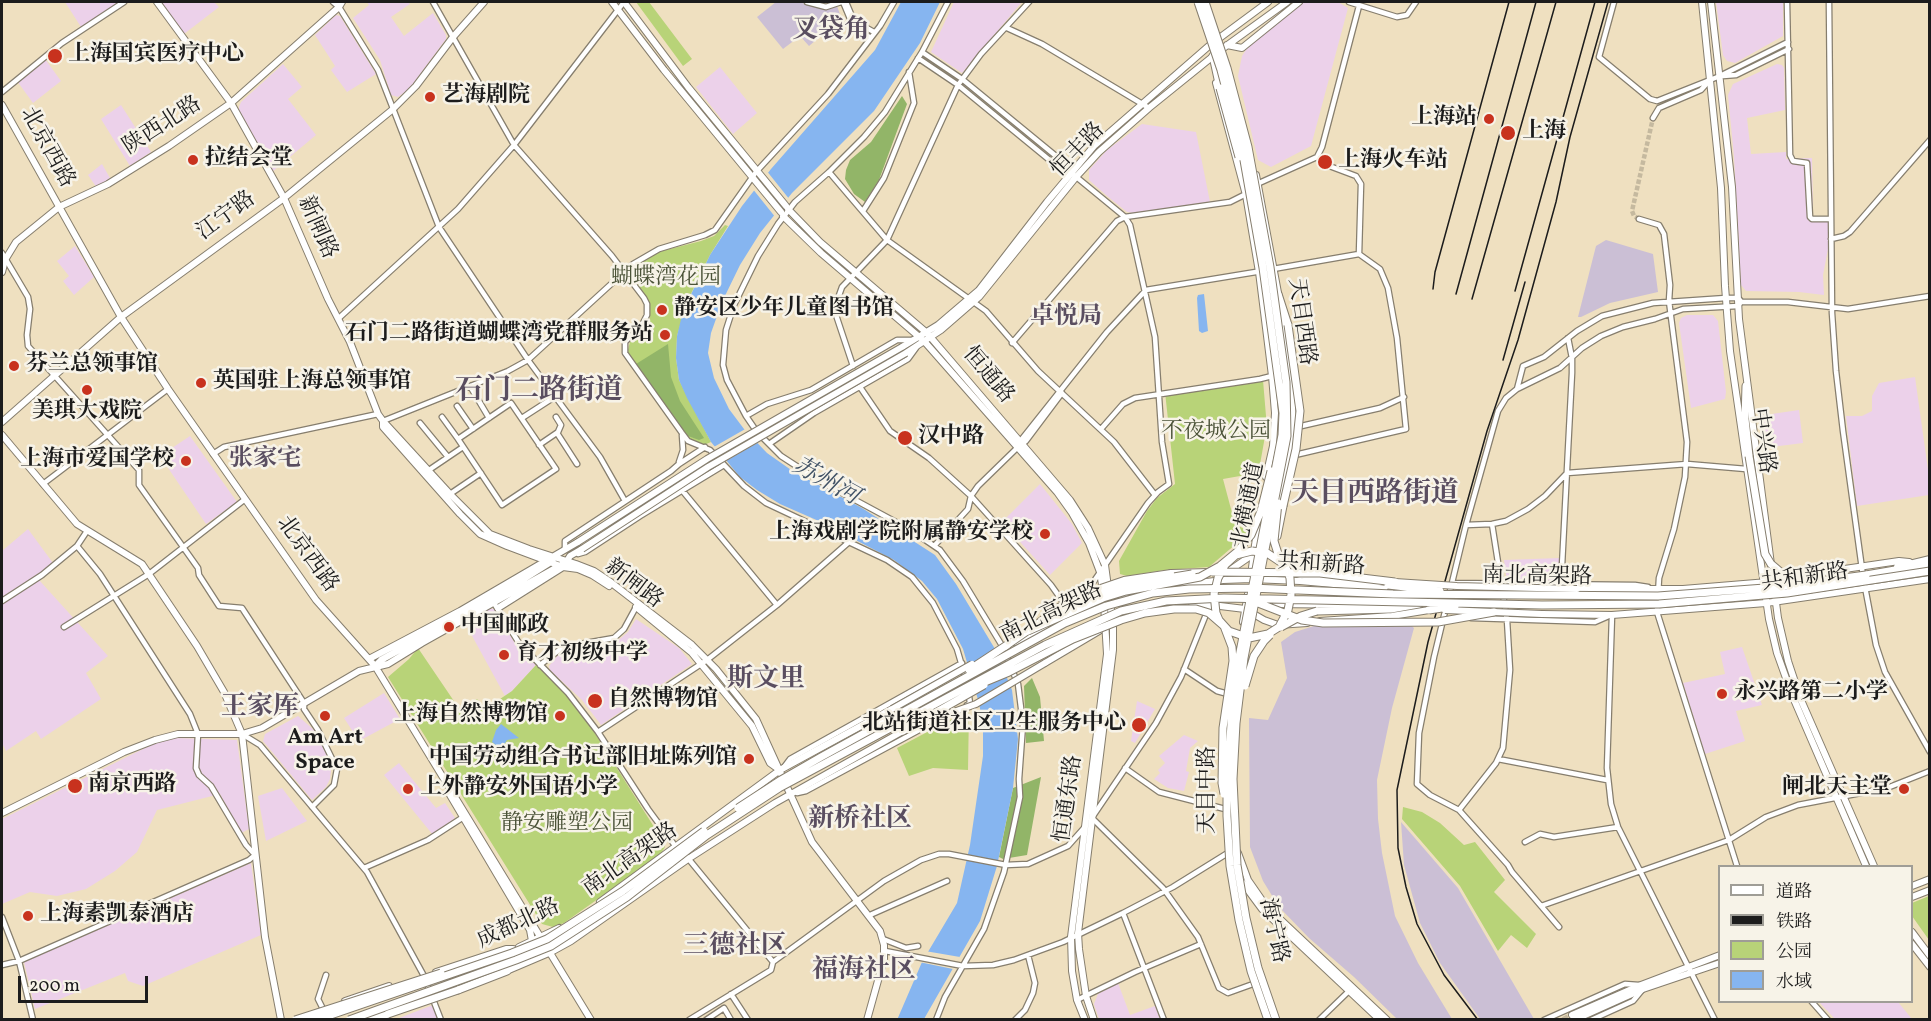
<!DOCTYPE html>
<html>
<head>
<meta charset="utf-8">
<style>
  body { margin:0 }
  #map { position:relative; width:1931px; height:1021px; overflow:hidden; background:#efe0c0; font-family:Vollkorn,"Noto Serif SC",serif }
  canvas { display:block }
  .frame { position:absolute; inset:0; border:3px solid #1c1c1c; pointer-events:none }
  .legend { position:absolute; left:1718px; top:865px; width:195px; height:138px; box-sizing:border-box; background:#f7f3e8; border:2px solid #9f9d96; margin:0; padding:8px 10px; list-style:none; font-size:18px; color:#1c1c1c }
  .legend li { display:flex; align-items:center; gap:12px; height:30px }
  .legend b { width:30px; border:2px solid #9f9d96 }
  .scale { position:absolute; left:18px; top:976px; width:130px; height:27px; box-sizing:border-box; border:3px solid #1c1c1c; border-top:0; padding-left:8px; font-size:18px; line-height:21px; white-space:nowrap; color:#1c1c1c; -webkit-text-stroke:4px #f7f3e8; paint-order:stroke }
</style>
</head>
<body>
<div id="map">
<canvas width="1931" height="1021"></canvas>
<div class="frame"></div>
<ul class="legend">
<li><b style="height:8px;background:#fff"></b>道路</li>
<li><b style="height:8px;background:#1c1c1c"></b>铁路</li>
<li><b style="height:16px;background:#b8d378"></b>公园</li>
<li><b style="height:16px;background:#86b5f0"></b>水域</li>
</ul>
<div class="scale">200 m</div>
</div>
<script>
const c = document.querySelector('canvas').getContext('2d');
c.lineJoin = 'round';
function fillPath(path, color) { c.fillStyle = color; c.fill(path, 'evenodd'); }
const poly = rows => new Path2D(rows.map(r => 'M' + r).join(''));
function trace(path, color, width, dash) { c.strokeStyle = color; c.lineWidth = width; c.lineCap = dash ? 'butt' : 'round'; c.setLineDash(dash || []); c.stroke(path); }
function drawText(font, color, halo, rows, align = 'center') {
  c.font = font + ' Vollkorn,"Noto Serif SC",serif'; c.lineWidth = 5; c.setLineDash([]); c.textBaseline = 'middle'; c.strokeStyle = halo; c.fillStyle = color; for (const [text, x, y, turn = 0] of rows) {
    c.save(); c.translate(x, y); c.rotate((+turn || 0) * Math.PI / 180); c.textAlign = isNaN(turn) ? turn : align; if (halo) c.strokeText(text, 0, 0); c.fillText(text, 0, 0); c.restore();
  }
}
const built = poly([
  [65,2,119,2,81,27],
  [162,2,214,2,219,7,184,34,161,3],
  [367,2,408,2,410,4,391,17,404,36,433,13,446,35,446,39,409,89,398,97,391,95,380,60,353,18,369,5],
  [954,2,1022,2,962,73,931,52],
  [1303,2,1338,2,1348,8,1311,146,1271,167,1258,160,1238,76,1242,56,1248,47,1258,37],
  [1716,2,1783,2,1783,36,1735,63,1727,61,1723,55],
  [336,15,340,16,376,74,347,92,331,70,335,66,315,35],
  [45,59,61,81,33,103,17,81],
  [283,64,302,87,288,99,316,135,272,172,239,113,239,107,241,102],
  [1777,64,1782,65,1784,68,1785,110,1747,118,1751,154,1786,152,1786,159,1812,158,1813,216,1828,216,1828,249,1823,275,1824,295,1799,292,1746,291,1741,285,1734,157,1728,95,1733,84],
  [720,67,757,113,733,134,696,87],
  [121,105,151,152,130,166,101,119],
  [1142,124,1196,132,1210,202,1133,213,1127,212,1107,196,1089,180,1089,170,1107,150],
  [102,164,110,178,97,188,88,175],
  [75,246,94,277,74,295,63,281,69,276,57,261],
  [1687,315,1713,315,1718,321,1726,392,1725,399,1691,408,1679,323,1681,318],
  [1915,377,1929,477,1929,495,1857,506,1846,416,1862,416,1872,411,1872,396,1879,383],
  [1799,410,1803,443,1763,448,1758,416],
  [190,436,237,502,206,524,160,456],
  [1040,484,1072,524,1082,543,1050,575,1002,522],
  [28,529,53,563,27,584,2,598,2,551],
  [1560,558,1558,583,1507,582,1504,560],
  [39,580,108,656,86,673,101,699,41,739,36,731,6,751,2,743,2,603],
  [489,608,494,609,516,645,536,665,512,691,505,696,465,623],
  [636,619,679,648,692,664,601,725,582,700,550,670,549,666,559,654,569,651,615,643,628,632],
  [1742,647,1762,705,1736,711,1745,741,1705,754,1683,683,1725,674,1720,652],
  [384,693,400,719,359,741,344,718],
  [1137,701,1155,709,1135,743,1131,741],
  [298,716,314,730,332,762,330,779,326,787,312,800,263,741,265,734],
  [1184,735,1198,741,1190,748,1186,771,1189,772,1184,791,1168,788,1154,779,1160,773,1158,770,1165,763,1159,756],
  [175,738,237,740,249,829,241,833,220,794,157,810,137,852,115,871,86,889,57,896,30,892,2,904,2,819,153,744],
  [399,763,436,808,445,803,455,818,433,835,384,775],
  [282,788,307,821,266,841,258,796],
  [251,863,261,935,143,986,128,981,125,973,35,1009,24,962],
  [1118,983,1130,1015,1155,1006,1160,1019,1099,1019,1094,1004,1098,994],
  [1819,1002,1898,1002,1912,1019,1835,1019],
  [433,1005,438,1019,394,1020]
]);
const industrial = poly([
  [776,2,798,2,827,9,837,6,843,23,829,29,809,46,800,36,783,49,757,17],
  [1606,240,1653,254,1658,292,1610,303,1581,317,1578,317,1596,246],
  [1401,617,1414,628,1392,708,1377,780,1378,819,1382,853,1395,916,1418,963,1452,1019,1397,1019,1354,977,1309,938,1279,907,1263,881,1250,847,1249,718,1268,720,1287,678,1281,642,1295,632,1317,625],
  [1401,822,1458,888,1534,1019,1480,1019,1440,963,1420,923,1404,865]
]);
const green = poly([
  [636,2,649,2,692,59,683,66],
  [725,225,728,226,710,255,687,302,677,336,676,358,679,380,711,442,704,445,689,440,627,353,630,342,642,334,648,325,650,317,648,301,633,277,634,268,642,260,658,252,701,241,714,236],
  [1263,380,1266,416,1264,442,1257,481,1240,476,1223,479,1235,524,1250,532,1209,567,1165,570,1127,576,1120,574,1119,561,1147,511,1157,498,1175,484,1165,392],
  [418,648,460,710,477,699,485,709,512,691,536,665,569,697,584,716,661,838,665,847,660,855,564,923,553,927,542,924,388,677,409,659],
  [969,710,968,770,933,768,909,776,897,748],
  [1403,807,1422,812,1440,823,1464,845,1475,842,1505,880,1494,892,1536,934,1527,948,1511,935,1498,951,1460,886,1402,819],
  [1929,896,1930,896,1929,940,1912,916,1912,903]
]);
const forest = poly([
  [902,96,907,104,879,180,865,202,854,194,845,179,846,170,850,160,871,142],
  [668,344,671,377,680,401,704,438,699,440,688,436,636,364],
  [1032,678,1040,697,1044,741,1026,743,1024,686],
  [1041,777,1027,855,1003,859,999,857,1013,788]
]);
const water = poly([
  [901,2,940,2,920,43,874,111,792,193,760,233,740,265,722,302,711,333,708,353,714,378,729,409,744,429,767,453,794,472,862,508,935,555,956,584,995,649,1012,690,1018,739,1013,788,997,866,980,921,924,1019,897,1020,922,962,957,903,970,845,983,756,983,725,979,703,963,649,937,599,922,581,894,560,821,522,780,504,757,490,740,477,711,442,687,398,679,380,676,358,677,336,683,311,710,255,742,206,771,169,875,50],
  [1204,294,1208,331,1202,333,1199,331,1197,298,1198,295],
  [501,724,519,738,507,740,501,749,492,742,496,730]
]);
const pier = poly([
  [766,170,790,200,776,218,752,188],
  [747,428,759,442,724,462,712,448],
  [925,951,960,957,953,969,919,962]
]);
const minorTunnel = poly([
  [1639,219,1634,216,1632,211,1653,118]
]);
const majorTunnel = poly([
  [1563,1020,1572,1015]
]);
const minor = poly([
  [333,2,339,7,378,70,439,227,528,360,600,457,625,501],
  [433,2,514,145,612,256,644,298,647,304,647,315,642,325,625,342,625,353,682,433,688,441,710,450,744,486,766,503,887,560,912,577,933,603,957,649,967,683,970,703,967,705],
  [807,2,826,7,841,2],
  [843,2,853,26,858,32,870,37],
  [846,2,854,21,874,32],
  [1349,2,1397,17,1407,15,1416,2],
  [1614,2,1599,57,1650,99,1657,101,1720,76,1788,42],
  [1787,2,1790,155,1793,161,1807,163,1810,217,1812,219,1831,219],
  [1829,2,1832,313,1836,371,1843,431,1863,576],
  [1007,28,1042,44,1149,108],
  [922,52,962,79,1062,161,1063,166,1125,217,1130,225,1155,337,1162,442,1169,484,1158,492,1148,503,1085,594],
  [918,58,958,85,1058,167,1063,166],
  [1723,76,1736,75,1789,49],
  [2,92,62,43,124,2],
  [1653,118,1659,108,1701,90,1709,81],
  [1317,157,1322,147,1359,6],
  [1317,157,1324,164,1356,176,1361,184,1359,254],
  [829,172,887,240,986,311,1038,371,1114,442,1155,495],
  [1257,184,1317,157],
  [863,211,884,178,914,103,909,72],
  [1639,219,1659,225,1664,234,1670,285,1669,301,1687,442,1685,477,1674,529,1659,578,1657,612,1737,866],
  [1831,239,1844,236,1850,232,1930,140],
  [2,253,28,297,30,309,27,335,28,346,139,470,139,485,198,568,199,575,219,606,242,608,304,703,304,709,318,730,337,769,334,785,312,807],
  [1273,269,1359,254],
  [339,318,458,209,514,145,624,2],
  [1012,343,1117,221,1125,217,1230,202,1246,194],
  [853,366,835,312,837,301,842,287,887,240,958,85,981,54,1029,2],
  [470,386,489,418],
  [860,387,890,431,929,458,971,496,1051,585,1066,606],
  [1517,389,1523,366,1544,357,1577,331,1602,316,1653,303,1726,298,1737,298,1740,300],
  [511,403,556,469,502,505,458,439,511,403],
  [457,406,473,429],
  [746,416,767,404,811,390,897,340,913,340],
  [442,417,458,439],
  [522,418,556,396],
  [383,421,508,371,528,360,633,264,659,249,705,235,715,230,756,172,828,94,880,26,894,2],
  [420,423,448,457],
  [1297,427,1380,408,1404,397],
  [1101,429,1123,404,1135,398,1260,379,1272,376],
  [557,433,577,464],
  [769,444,814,413,908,359,916,348],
  [1018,444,1107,332,1146,290,1262,271],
  [539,445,558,432,561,425,556,417],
  [213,454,224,447,378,414],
  [1295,455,1406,429,1397,338,1388,288,1380,269,1359,254],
  [679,462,683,450,682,435],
  [429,470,463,447],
  [43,484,168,389],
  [681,489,777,605],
  [450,494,481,473],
  [1492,524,1507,620,1510,670,1503,748,1496,763,1459,810,1430,795,1417,784,1419,733,1434,657,1466,525,1498,411,1506,398,1517,389,1560,368,1582,348,1601,336,1623,327,1655,319,1683,309,1738,306,1741,302,1788,302,1848,309,1930,296],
  [1466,525,1492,524,1506,521,1528,509,1545,496,1567,473,1687,464,1746,469],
  [935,545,968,509,971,496,978,486,1017,448,1026,441,1062,393],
  [565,550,565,541,671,471,679,464,705,447],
  [578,554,585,552,640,516,724,465],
  [1452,583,1635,585,1648,587],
  [1561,585,1572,373,1572,358,1568,338],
  [1865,587,1876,645,1885,672,1930,752],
  [492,600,519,643,568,693,598,732,648,809,676,847],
  [2,601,42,575,77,546,87,531],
  [1085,609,1105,602],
  [1612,615,1607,768,1611,804,1618,827,1715,1020],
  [1471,618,1595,622,1611,615],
  [64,627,149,574,244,500],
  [1015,643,1061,620],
  [540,665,563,647,614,638,624,629,636,607],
  [1184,669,1217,691,1228,694],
  [598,732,707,660,777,605,849,542],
  [242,734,260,745,367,872,424,976,441,1020],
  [1498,759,1607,780],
  [784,767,790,759,962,663],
  [1125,768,1159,792,1225,809],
  [797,793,806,791,936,721],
  [1459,810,1508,865,1512,872,1559,927],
  [1093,816,1156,723,1181,677,1207,612],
  [1092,818,1163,888,1198,937,1219,988,1228,993,1253,984],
  [1525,842,1540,834,1554,837,1618,827],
  [687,857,773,962],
  [364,868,428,840,465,816],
  [1541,906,1729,840,1766,817,1798,805,1887,788,1930,771],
  [1123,913,1164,1020],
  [870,915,947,881],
  [2,917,19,961,33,1020],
  [883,939,906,948,918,946],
  [885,951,963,966,993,965,1014,960,1063,942,1123,913,1173,887,1231,851],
  [2,965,19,961,249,860,255,855,246,845,211,786,199,775,196,768,198,734,190,714,100,574,77,546],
  [731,994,748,1020],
  [1077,1000,1135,972,1201,944],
  [1812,1002,1828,1020],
  [323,1009,318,999,326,975],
  [689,1020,771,970,773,962,884,881,921,860,939,854,949,854,1006,865,1028,864,1068,846,1084,828],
  [706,1020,724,1008,731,1020],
  [936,1020,945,997,984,929,1004,872,1020,797,1019,779,1023,724,1018,684,1001,644,963,581,940,550,909,529,818,480,781,456,757,432,746,416,727,380,723,365,726,330,734,305,758,256,778,224,795,202,829,172,864,137,885,112,922,52,948,2],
  [1015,1020,1025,1010,1033,993,1035,983,1028,955],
  [1319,1020,1350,990],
  [1544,1020,1625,984,1639,985],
  [1591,1020,1633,1001,1642,990]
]);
const major = poly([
  [157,2,231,103,284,198,328,299,350,342,378,414,383,421,450,494,490,534,529,549,576,564,594,571,609,581,692,645,716,669,756,719,812,842,880,931,884,945,884,959,867,1020],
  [612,2,664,70,781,212],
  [624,2,688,87,786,206],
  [1702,2,1721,188,1725,286,1730,351,1769,619,1777,653,1792,695,1866,866],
  [1711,2,1732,187,1739,319,1778,618,1788,661,1801,700,1874,866],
  [1227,45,1242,48,1299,2],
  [1216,83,1246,195,1259,272,1272,376,1275,413,1273,446,1266,477],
  [2,105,121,317,168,389,316,600,375,666,591,1020],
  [1256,175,1279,298],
  [788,209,820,242,927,333,1070,500,1088,528,1105,565,1113,624,1113,650,1078,933,1079,949,1086,996,1094,1020],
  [783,216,821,253,924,341,1057,492,1072,513,1089,543,1100,572,1103,591],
  [2,272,5,260,16,242,59,207,108,184,169,146,231,103,339,7,342,2],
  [902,347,938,325,979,290,1047,202,1094,146,1210,45,1268,2],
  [906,353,941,330,979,297,1076,177,1099,152,1149,108,1222,49,1287,2],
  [383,421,383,427,460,514,480,534,507,546,563,567,578,569,592,575,609,586],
  [2,422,121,317,284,198,392,110,416,86,453,37,484,2],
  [2,435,77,524,142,564,197,646,224,692,242,734,265,937,281,1020],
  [1277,505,1290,456,1293,418,1289,366,1280,308],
  [1897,567,1930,559],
  [1171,573,1209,572],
  [1226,573,1252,555],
  [1251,575,1258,523],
  [1797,576,1899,561,1909,562],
  [1577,589,1683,589,1792,580],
  [1111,600,1173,586,1223,580,1251,579,1300,581,1400,590,1404,591,1405,595],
  [1265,604,1384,605],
  [1192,606,1220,606,1245,609,1264,620,1278,625,1307,623],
  [636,607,692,653,752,726,770,763,777,768],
  [498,608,563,567,570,556,582,549],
  [1542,614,1612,615,1766,603,1930,579],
  [1320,621,1392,616,1429,610],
  [1243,622,1248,594],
  [369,659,460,611,578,542],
  [1045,663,1099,631],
  [375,666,381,660,492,599,551,562,553,559],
  [450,795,530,930,532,941],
  [2,813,124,752,155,740,178,734,242,734,262,728,359,671,388,664,422,643,566,562],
  [1238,853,1248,880,1266,906,1387,1020],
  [1230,859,1242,882,1262,909,1380,1020],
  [1912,886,1930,879],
  [1912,897,1930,890],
  [600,902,780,770,892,709],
  [1912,932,1930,956],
  [1912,944,1930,967],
  [519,947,559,928],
  [436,972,506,949,513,949],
  [504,972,551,952,571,941,688,859,775,803,903,731],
  [345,1001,389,986],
  [402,1006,438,994],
  [1572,1015,1641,985,1720,955],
  [362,1020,392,1009],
  [1085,1020,1077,1000,1072,971,1071,937,1107,654,1104,604],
  [1574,1020,1643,989,1720,963]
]);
const highway = poly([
  [1213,56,1220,88],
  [1278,294,1288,325],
  [1746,386,1745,419,1749,456],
  [1277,536,1283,506],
  [1283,563,1299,574,1314,578,1379,582],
  [1866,575,1930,564],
  [1317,611,1391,609,1419,604],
  [458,990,507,971],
  [371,1020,388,1014]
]);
const rail = poly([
  [1433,289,1435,272,1509,2],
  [1515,291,1595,2],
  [1456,294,1536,2],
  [1472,299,1556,2],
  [1503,360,1525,282],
  [1478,1020,1444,975,1417,924,1406,887,1398,848,1397,790,1428,642,1487,431,1518,340,1556,202,1570,137,1608,2]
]);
const majorBridge = poly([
  [578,542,707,459,902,347],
  [582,549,708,467,906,353],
  [1395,582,1457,586,1577,589],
  [1445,610,1542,614],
  [1005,647,1028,631,1057,608,1080,595,1124,580,1171,573],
  [892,709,972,664],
  [917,725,976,704,1045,663]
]);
const highwayBridge = poly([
  [1198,2,1221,70,1242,149,1263,268,1283,413,1282,435,1234,683,1227,780,1227,816,1230,866,1239,920,1251,971,1268,1020],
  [1205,2,1227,68,1248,147,1270,267,1286,382,1287,436,1244,658,1236,723,1233,779,1237,865,1246,918,1258,968,1276,1020],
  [1220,88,1239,157],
  [1749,456,1765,554,1771,564,1785,576,1807,579],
  [1278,503,1274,541,1279,557],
  [1283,506,1296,449,1300,411,1288,325],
  [1252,551,1267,553,1285,565,1290,578,1291,595,1288,610,1279,627,1268,634,1249,638,1229,631,1219,620,1216,613,1214,594,1218,578,1225,565,1236,555,1252,551],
  [1212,572,1320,573,1395,582],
  [1388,585,1440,591],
  [1253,601,1302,620,1323,623,1438,622,1494,612],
  [1429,610,1455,606],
  [1049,615,1079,601,1125,585,1192,574],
  [1281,627,1301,616,1317,611],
  [1028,631,1103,598,1126,591,1200,577,1220,566,1237,552,1251,535,1261,511,1271,471],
  [969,670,1007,645],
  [980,684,1009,672,1073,639,1121,620,1145,613,1174,609,1196,609,1209,613,1224,626,1232,647,1233,661,1223,728,1222,783,1224,794],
  [1245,686,1254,656,1264,641,1270,635],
  [903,731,984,685],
  [738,808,781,780,821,757,1065,623,1106,606,1153,593,1189,589,1251,588,1393,594,1658,596,1778,587,1866,575],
  [388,1014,458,990],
  [295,1020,441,973],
  [316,1020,512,953,547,939,623,891,704,831],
  [349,1020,516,960,551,946,627,897,707,835,779,788,1045,645,1121,611,1166,601,1224,598,1542,605,1659,604,1787,593,1930,571]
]);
const markers = [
  [55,56,8,"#c8321e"],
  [430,97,6,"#c8321e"],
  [1489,119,6,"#c8321e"],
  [1508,133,8,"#c8321e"],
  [193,160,6,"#c8321e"],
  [1325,162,8,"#c8321e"],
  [662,310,6,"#c8321e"],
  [665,335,6,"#c8321e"],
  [14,366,6,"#c8321e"],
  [201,383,6,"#c8321e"],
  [87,390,6,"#c8321e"],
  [905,438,8,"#c8321e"],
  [186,461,6,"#c8321e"],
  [1045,534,6,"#c8321e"],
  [449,627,6,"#c8321e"],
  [504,655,6,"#c8321e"],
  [1722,694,6,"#c8321e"],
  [595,701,8,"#c8321e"],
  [325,716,6,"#c8321e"],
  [560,716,6,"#c8321e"],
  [1139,725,8,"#c8321e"],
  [749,759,6,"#c8321e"],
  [75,786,8,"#c8321e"],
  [408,789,6,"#c8321e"],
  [1904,789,6,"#c8321e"],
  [28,916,6,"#c8321e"]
];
const poiNames = [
  ["上海国宾医疗中心",68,56],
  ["艺海剧院",442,97],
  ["上海站",1477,119,"right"],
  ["上海",1522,133],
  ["拉结会堂",205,160],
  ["上海火车站",1338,162],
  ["静安区少年儿童图书馆",674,310],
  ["石门二路街道蝴蝶湾党群服务站",653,335,"right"],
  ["芬兰总领事馆",26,366],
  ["英国驻上海总领事馆",213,383],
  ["美琪大戏院",87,413,"center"],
  ["汉中路",918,438],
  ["上海市爱国学校",174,461,"right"],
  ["上海戏剧学院附属静安学校",1033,534,"right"],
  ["中国邮政",461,627],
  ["育才初级中学",516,655],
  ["永兴路第二小学",1734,694],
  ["自然博物馆",608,701],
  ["上海自然博物馆",548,716,"right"],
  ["北站街道社区卫生服务中心",1126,725,"right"],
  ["Am Art",325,739,"center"],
  ["Space",325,764,"center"],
  ["中国劳动组合书记部旧址陈列馆",737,759,"right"],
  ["南京西路",88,786],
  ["上外静安外国语小学",420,789],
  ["闸北天主堂",1892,789,"right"],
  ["上海素凯泰酒店",40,916]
];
const streetNames = [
  ["陕西北路",163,127,-33],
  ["北京西路",46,148,61],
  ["恒丰路",1079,151,-46],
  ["江宁路",227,217,-36],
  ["新闸路",316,228,66],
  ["天目西路",1300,322,82],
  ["恒通路",987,376,50],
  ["中兴路",1761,441,82],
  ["北横通道",1250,506,-79],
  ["北京西路",306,555,54],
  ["共和新路",1321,566,4],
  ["南北高架路",1537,578,1],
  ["共和新路",1805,579,-8],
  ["新闸路",633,585,37],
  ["南北高架路",1052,614,-26],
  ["天目中路",1209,790,-90],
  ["恒通东路",1070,799,-82],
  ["南北高架路",631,861,-35],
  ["成都北路",519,925,-25],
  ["海宁路",1272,931,77]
];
const parkNames = [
  ["蝴蝶湾花园",666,279],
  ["不夜城公园",1216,433],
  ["静安雕塑公园",567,825]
];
const neighbourhoodNames = [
  ["卓悦局",1066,319],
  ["张家宅",265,461]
];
const waterNames = [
  ["苏州河",825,483,29]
];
const quarterNames = [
  ["叉袋角",831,32],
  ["斯文里",766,681],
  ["王家厍",260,709],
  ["新桥社区",860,821],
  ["三德社区",735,948],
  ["福海社区",864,972]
];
const districtNames = [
  ["石门二路街道",539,393],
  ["天目西路街道",1375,496]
];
fillPath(built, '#ecd1ea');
fillPath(industrial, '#cbbfd5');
fillPath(green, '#b8d378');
fillPath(forest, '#92b568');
fillPath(water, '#86b5f0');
fillPath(pier, '#efe0c0');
trace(minorTunnel, '#c5b99f', 4.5, [4.5, 2]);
trace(majorTunnel, '#c5b99f', 6, [6, 3]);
trace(minor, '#867e6e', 7);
trace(major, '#867e6e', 8);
trace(highway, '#867e6e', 9);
trace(minor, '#fff', 4.5);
trace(major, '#fff', 6);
trace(highway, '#fff', 7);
trace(rail, '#1c1c1c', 1.5);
trace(majorBridge, '#867e6e', 8, []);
trace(highwayBridge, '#867e6e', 9, []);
trace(majorBridge, '#fff', 6);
trace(highwayBridge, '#fff', 7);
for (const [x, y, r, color] of markers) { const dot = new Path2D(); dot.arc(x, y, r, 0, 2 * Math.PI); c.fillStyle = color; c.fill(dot); trace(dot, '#f7f3e8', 2); }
drawText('bold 22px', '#1c1c1c', '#f7f3e8', poiNames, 'left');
drawText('22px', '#1c1c1c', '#f7f3e8', streetNames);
drawText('22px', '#4b5338', '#f7f3e8', parkNames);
drawText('bold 24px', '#5a4e60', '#f7f3e8', neighbourhoodNames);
drawText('italic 24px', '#415266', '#f7f3e8', waterNames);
drawText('bold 26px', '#5a4e60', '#f7f3e8', quarterNames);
drawText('bold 28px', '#5a4e60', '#f7f3e8', districtNames);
</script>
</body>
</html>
